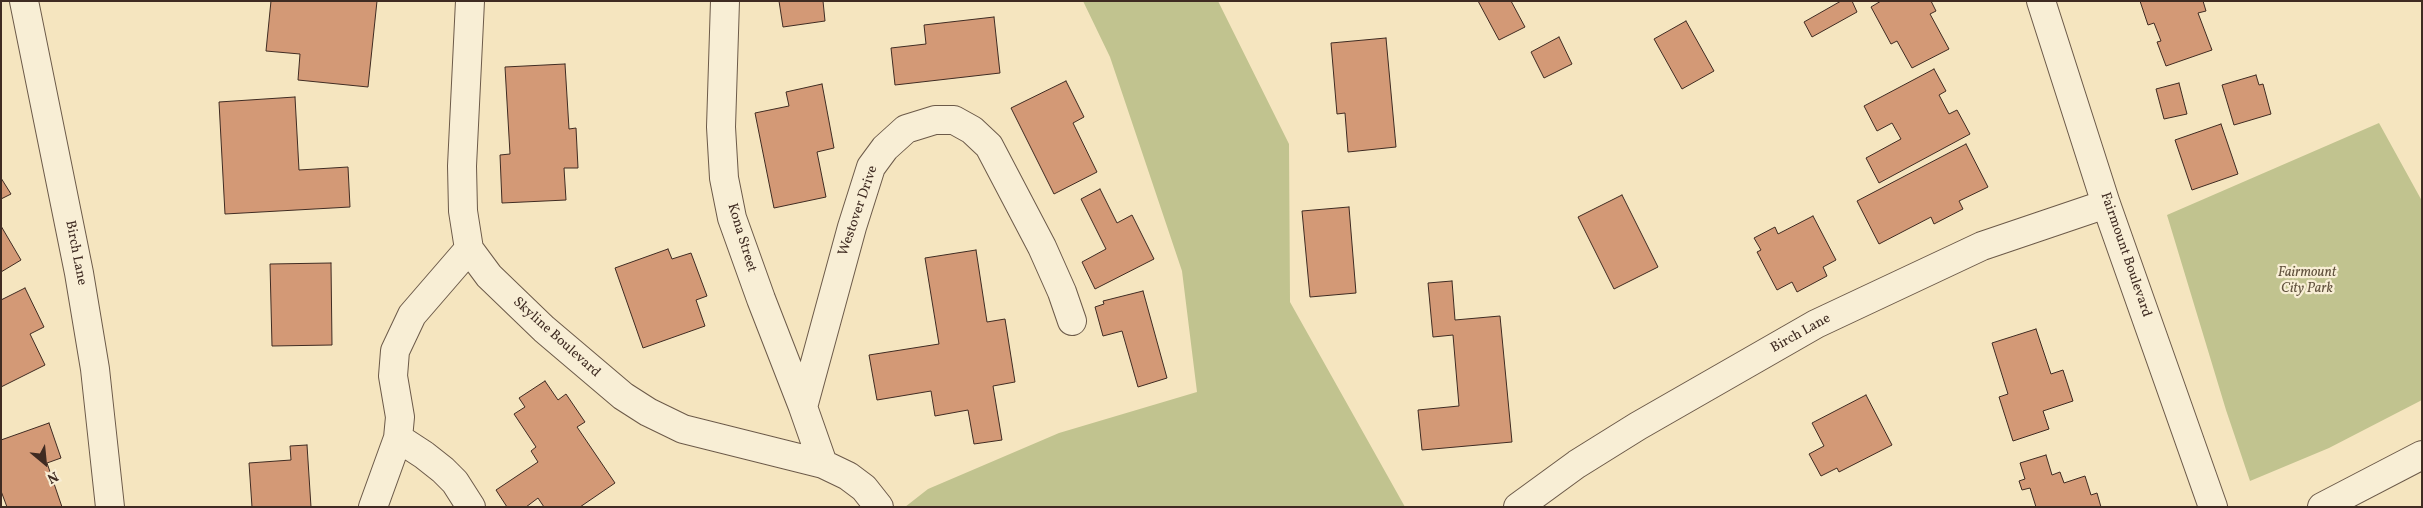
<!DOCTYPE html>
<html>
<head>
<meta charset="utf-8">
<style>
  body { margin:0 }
  #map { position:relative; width:2423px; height:508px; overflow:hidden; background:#f5e5bf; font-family:Vollkorn,serif }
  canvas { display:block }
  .frame { position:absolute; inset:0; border:2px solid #3f2b22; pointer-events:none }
  .north { position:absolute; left:20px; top:438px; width:50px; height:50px; -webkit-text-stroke:4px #f8eed5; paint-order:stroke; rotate:152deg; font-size:14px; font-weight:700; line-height:20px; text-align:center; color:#3f2b22 }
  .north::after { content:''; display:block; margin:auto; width:18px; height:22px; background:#3f2b22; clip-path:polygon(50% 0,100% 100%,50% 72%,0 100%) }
</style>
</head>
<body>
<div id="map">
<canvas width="2423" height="508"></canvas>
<div class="frame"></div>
<div class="north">N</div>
</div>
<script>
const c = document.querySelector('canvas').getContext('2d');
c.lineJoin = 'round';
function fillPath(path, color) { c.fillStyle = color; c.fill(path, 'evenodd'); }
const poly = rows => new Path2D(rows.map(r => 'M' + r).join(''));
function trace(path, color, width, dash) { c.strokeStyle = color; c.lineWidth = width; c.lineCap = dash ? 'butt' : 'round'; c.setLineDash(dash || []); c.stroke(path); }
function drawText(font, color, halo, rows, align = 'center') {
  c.font = font + ' Vollkorn,serif'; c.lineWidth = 4.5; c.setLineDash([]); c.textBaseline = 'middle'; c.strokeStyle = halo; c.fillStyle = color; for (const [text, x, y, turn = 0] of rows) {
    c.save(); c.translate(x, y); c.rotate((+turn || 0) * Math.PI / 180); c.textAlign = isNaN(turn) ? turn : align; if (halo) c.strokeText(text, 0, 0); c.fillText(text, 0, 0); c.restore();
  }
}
const green = poly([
  [1083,1,1218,1,1289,144,1290,302,1405,507,905,507,928,489,1059,433,1197,392,1182,271,1110,57],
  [2379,123,2422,201,2422,400,2329,448,2250,481,2226,410,2167,215]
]);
const building = poly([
  [271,1,377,1,368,87,298,80,300,54,266,51,271,1],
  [779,1,823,1,825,21,783,27,779,1],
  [1478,1,1511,1,1525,27,1499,40,1478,1],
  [1841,1,1852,1,1857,12,1812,37,1804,22,1841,1],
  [1881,1,1931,1,1936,11,1930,14,1949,49,1912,68,1897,41,1891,44,1871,7,1881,1],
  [2140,1,2203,1,2206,11,2198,13,2212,50,2166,66,2157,42,2161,41,2154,23,2148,25,2140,1],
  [994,17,1000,73,895,85,891,48,926,44,924,25,994,17],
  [1686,21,1714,71,1682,89,1654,39,1686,21],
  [1559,37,1572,64,1544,78,1531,52,1559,37],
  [1386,38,1396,147,1348,152,1345,113,1337,114,1331,43,1386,38],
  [565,64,569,129,576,128,578,168,564,168,566,200,502,203,500,155,510,154,505,67,565,64],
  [1934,69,1946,91,1939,95,1949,114,1957,110,1970,134,1879,183,1866,158,1901,139,1892,123,1877,131,1864,106,1934,69],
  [2256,75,2259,85,2263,84,2271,114,2234,125,2222,85,2256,75],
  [1066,81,1084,117,1073,123,1097,172,1054,194,1011,108,1066,81],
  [2179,83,2187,114,2164,119,2156,89,2179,83],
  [822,84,834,148,817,152,826,197,774,208,755,113,789,106,786,92,822,84],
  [295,97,299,170,348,167,350,207,225,214,219,102,295,97],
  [2221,124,2238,174,2192,190,2175,140,2221,124],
  [1966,144,1988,187,1959,201,1963,209,1934,224,1931,217,1879,244,1857,201,1966,144],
  [1,178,11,194,1,199,1,178],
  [1100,189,1117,223,1132,215,1154,259,1095,289,1082,262,1106,249,1081,199,1100,189],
  [1622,195,1658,267,1614,289,1578,217,1622,195],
  [1349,207,1356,293,1310,297,1302,211,1349,207],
  [1813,216,1836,260,1823,267,1827,276,1797,292,1792,282,1777,290,1757,252,1761,250,1754,238,1775,227,1778,234,1813,216],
  [1,226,21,260,1,272,1,226],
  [668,249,672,259,691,253,707,296,696,300,705,326,643,348,615,268,668,249],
  [976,250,987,322,1005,319,1015,382,993,386,1002,440,974,444,968,410,935,416,931,391,877,400,869,355,939,344,925,258,976,250],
  [331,263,332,345,272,346,270,264,331,263],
  [1452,281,1455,320,1500,316,1512,442,1422,450,1418,410,1459,406,1453,335,1433,337,1428,283,1452,281],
  [25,288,44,327,30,334,45,365,1,387,1,300,25,288],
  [1143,291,1167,378,1138,387,1122,331,1103,336,1095,307,1104,304,1103,301,1143,291],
  [2036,329,2051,374,2063,370,2073,401,2043,411,2049,429,2013,441,1999,397,2008,394,1992,343,2036,329],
  [545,381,558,400,566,394,585,422,577,427,615,483,580,507,544,507,538,498,526,507,507,507,496,490,538,462,531,451,536,447,514,414,525,407,519,398,545,381],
  [1866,395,1892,445,1839,472,1837,468,1821,476,1809,454,1824,446,1812,423,1866,395],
  [49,423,61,458,47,463,62,507,7,507,1,491,1,440,49,423],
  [307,445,311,507,252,507,249,463,291,460,290,446,307,445],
  [2046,455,2052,475,2060,472,2064,483,2085,476,2091,495,2097,493,2101,507,2036,507,2030,488,2022,490,2019,481,2025,479,2020,463,2046,455]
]);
const minor = poly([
  [24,1,79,273,95,369,110,507],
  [470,1,462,166,463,211,469,249,489,276,544,329,623,396,648,412,683,429,823,464,848,476,864,488,879,507],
  [725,1,721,127,724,178,732,218,761,299,803,407,823,464],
  [2041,1,2106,204,2213,507],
  [803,407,852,227,871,167,885,148,906,129,935,120,954,120,972,130,989,146,1042,247,1062,292,1072,321],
  [398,438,424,455,443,470,455,482,471,507],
  [373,507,398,438,400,417,393,376,395,351,412,315,469,249],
  [1518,507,1577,464,1638,426,1816,324,1982,246,2106,204],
  [2322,507,2422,455]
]);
const streetNames = [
  ["Westover Drive",859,211,-71],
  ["Kona Street",741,238,73],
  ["Birch Lane",75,253,79],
  ["Fairmount Boulevard",2125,255,71],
  ["Birch Lane",1801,334,-29],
  ["Skyline Boulevard",556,338,42]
];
const parkNames = [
  ["Fairmount",2307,273],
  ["City Park",2307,289]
];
fillPath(green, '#c1c38f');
fillPath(building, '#d39976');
trace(building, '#3f2b22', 1);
trace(minor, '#6c5a49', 30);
trace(minor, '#f8eed5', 28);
drawText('14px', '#3f2b22', '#f8eed5', streetNames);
drawText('italic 14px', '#60513d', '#f8eed5', parkNames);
</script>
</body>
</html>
